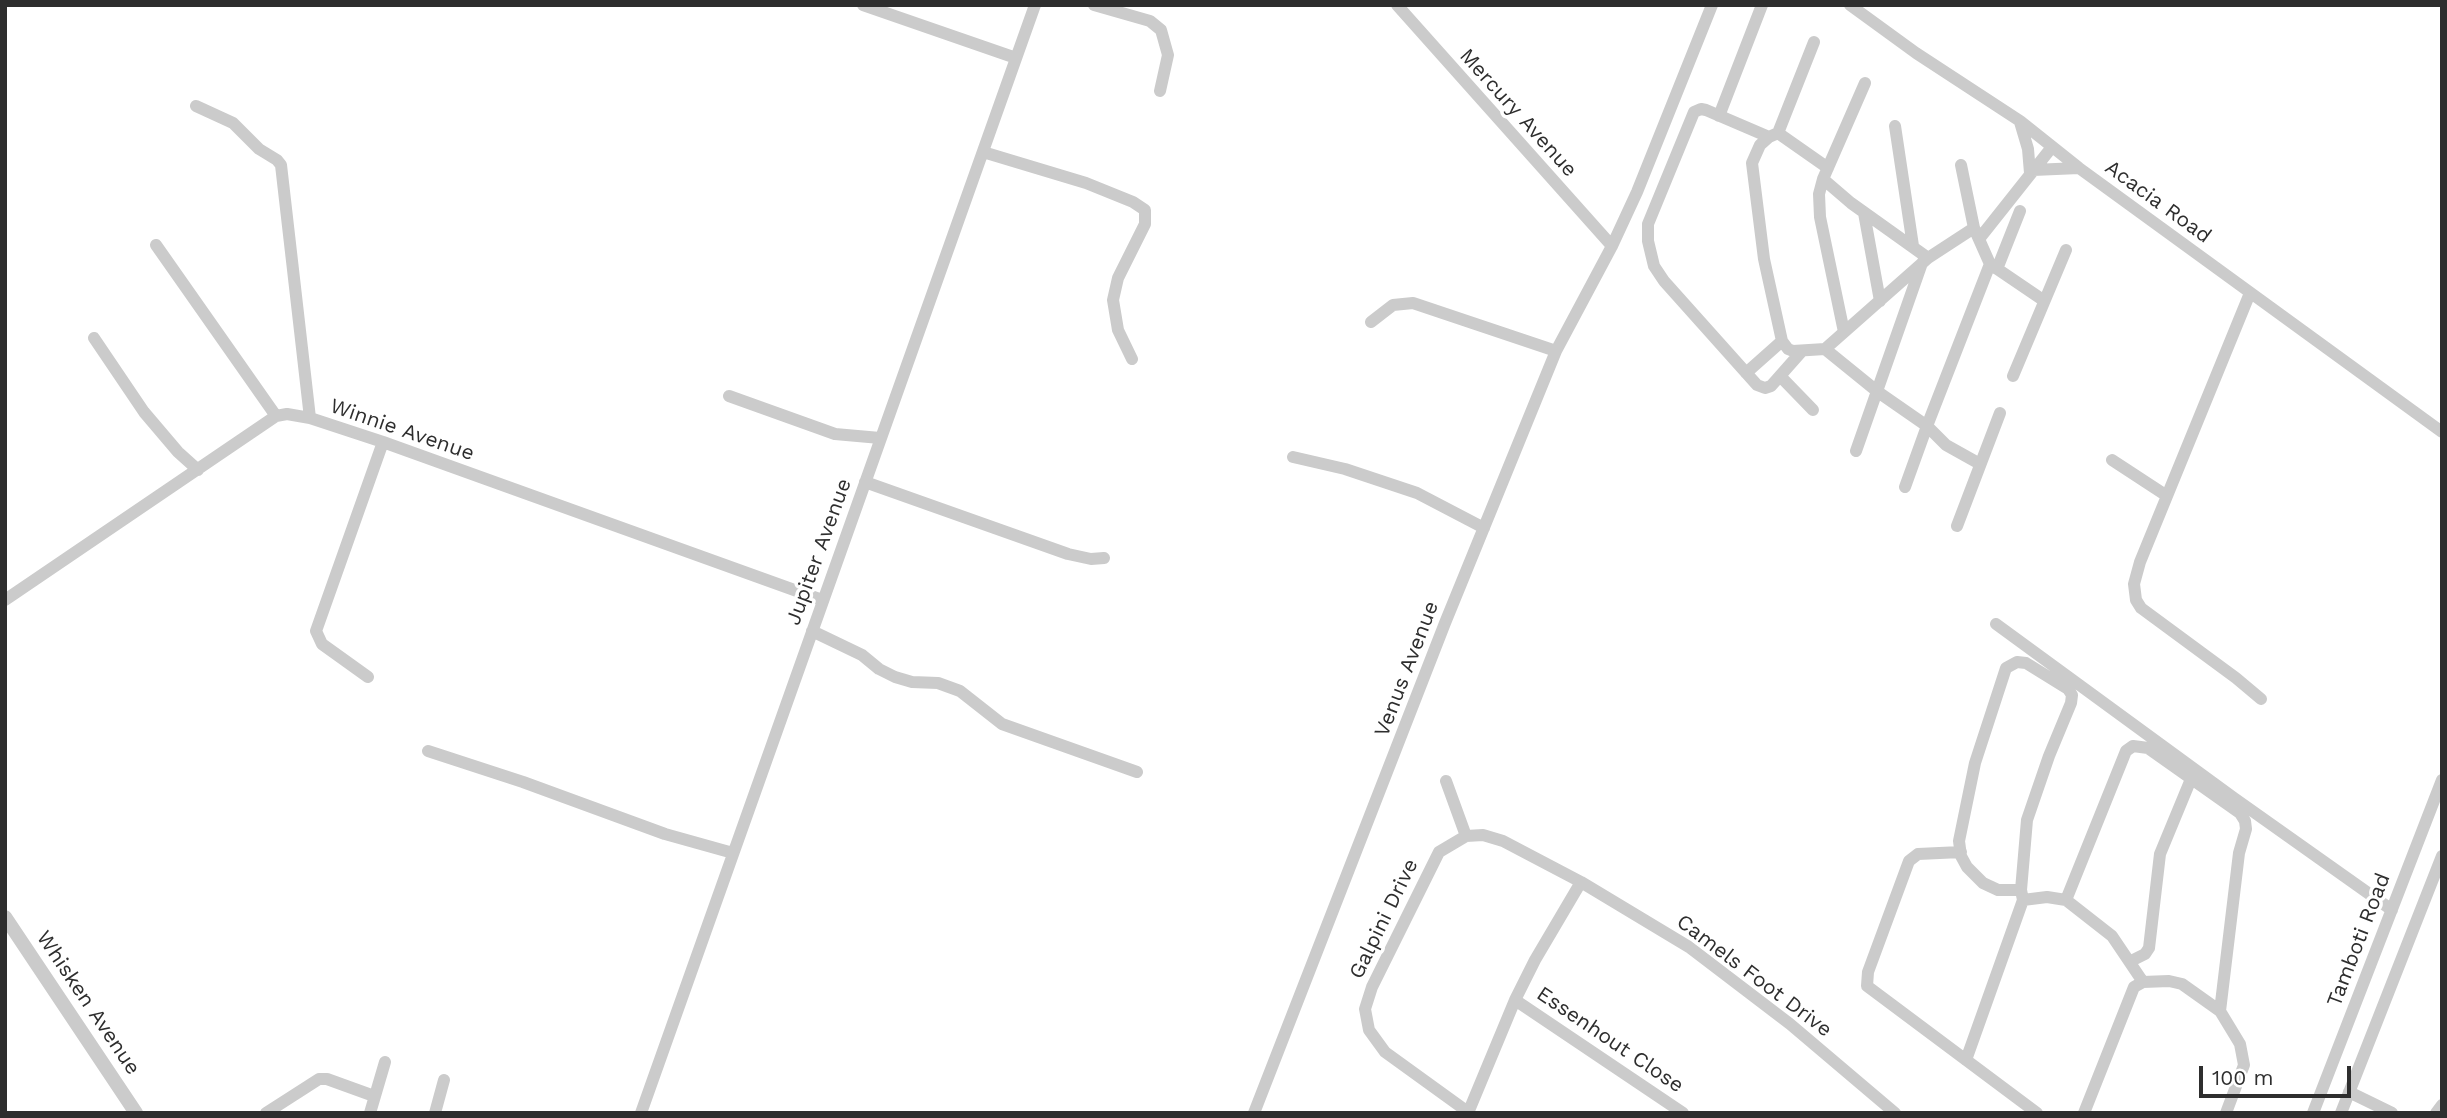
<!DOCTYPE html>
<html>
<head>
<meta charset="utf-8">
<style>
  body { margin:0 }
  #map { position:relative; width:2447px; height:1118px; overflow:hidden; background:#fff; font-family:"Work Sans",sans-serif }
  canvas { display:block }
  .frame { position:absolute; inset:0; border:7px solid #2e2e2e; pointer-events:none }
  .scale { position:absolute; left:2199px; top:1066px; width:152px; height:32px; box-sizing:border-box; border:4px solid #2e2e2e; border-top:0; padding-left:9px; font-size:21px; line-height:24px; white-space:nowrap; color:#2e2e2e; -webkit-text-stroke:5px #fff; paint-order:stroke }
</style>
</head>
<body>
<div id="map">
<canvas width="2447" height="1118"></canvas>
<div class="frame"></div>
<div class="scale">100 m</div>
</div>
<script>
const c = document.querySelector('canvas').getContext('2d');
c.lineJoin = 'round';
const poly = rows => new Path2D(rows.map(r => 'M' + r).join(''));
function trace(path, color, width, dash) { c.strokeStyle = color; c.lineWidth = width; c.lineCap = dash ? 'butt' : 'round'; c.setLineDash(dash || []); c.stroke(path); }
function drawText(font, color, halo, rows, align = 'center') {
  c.font = font + ' "Work Sans",sans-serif'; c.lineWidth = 7; c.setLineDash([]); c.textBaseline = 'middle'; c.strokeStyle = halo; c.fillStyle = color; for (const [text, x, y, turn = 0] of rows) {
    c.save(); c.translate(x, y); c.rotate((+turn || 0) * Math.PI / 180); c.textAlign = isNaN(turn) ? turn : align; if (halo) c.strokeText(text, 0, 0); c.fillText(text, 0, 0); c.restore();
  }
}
const minor = poly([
  [863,5,1016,58],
  [1094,5,1150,21,1161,30,1168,55,1160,91],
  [1397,5,1612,246],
  [1850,5,1916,53,2020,121,2079,168,2442,432],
  [1814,42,1778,133,1769,137,1760,145,1752,163,1764,259,1782,341,1788,349,1793,351,1825,349,1878,392,1927,426,1946,445,1980,464],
  [196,106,233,123,259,149,277,160,281,165,310,418],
  [1719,116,1762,5],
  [2020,122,2028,149,2030,173],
  [1895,126,1913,246],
  [1778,133,1828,168],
  [1769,137,1706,110,1701,109,1694,112,1648,224,1648,241,1654,266,1664,281,1757,385,1765,388,1771,386,1802,351],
  [983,152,1086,183,1133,202,1145,210,1145,224,1118,278,1113,300,1118,330,1132,359],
  [1961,165,1974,228,1990,264,2043,300],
  [2033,170,2079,168],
  [1823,179,1851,203,1928,258],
  [1864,213,1880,301],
  [1979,239,2052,147],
  [156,245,276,416],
  [1997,269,2020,211],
  [1371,322,1393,305,1413,303,1556,351],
  [1844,332,1820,217,1819,194,1823,179,1865,83],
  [94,338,144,412,178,452,198,470],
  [1825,349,1928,258,1974,228],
  [1746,373,1782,341],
  [2013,376,2066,250],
  [1781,377,1813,410],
  [729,396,835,434,880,438],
  [1856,451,1922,263],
  [1293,457,1345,469,1417,493,1484,528],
  [2112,460,2167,496,2250,293],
  [865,482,1068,554,1091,559,1104,558],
  [1905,487,1927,426,1990,264],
  [2167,496,2140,562,2134,584,2136,600,2141,608,2236,678,2261,699],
  [1957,526,2000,413],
  [5,600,276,416,287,414,310,418,383,442,822,600],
  [1996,624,2234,798,2392,910],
  [812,631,862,655,879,669,895,677,912,682,938,683,960,691,1002,724,1137,772],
  [368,677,322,644,316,631,383,442],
  [428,751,523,782,665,834,733,853],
  [1446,781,1466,836],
  [1961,852,1918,854,1909,861,1868,972,1867,986,2037,1113],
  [2021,890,1998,890,1983,883,1967,867,1961,856,1959,841,1975,763,2006,668,2017,662,2026,663,2068,689,2072,695,2071,703,2049,756,2027,820,2021,890,2023,900],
  [2066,900,2126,751,2133,746,2148,748,2240,813,2245,821,2246,829,2239,853,2220,1011],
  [2131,961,2145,954,2149,948,2160,854,2191,779],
  [1515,1000,1683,1113],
  [1966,1060,2023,900,2047,897,2066,900,2112,936,2143,982],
  [2349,1092,2392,1113],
  [1468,1112,1385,1052,1369,1030,1365,1009,1372,987,1439,852,1466,836,1483,835,1503,841,1581,882,1689,947,1790,1024,1895,1113],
  [266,1113,319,1079,327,1079,374,1096],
  [370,1113,385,1062],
  [435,1113,444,1080],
  [641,1113,1035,5],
  [1254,1113,1445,623,1556,351,1612,246,1637,192,1712,5],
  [1468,1113,1515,1000,1535,960,1581,882],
  [2084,1113,2134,987,2143,982,2169,981,2182,984,2220,1011,2240,1044,2244,1065,2226,1113],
  [2313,1113,2442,780],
  [2341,1113,2442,856],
  [2436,1113,2442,1105]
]);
const tertiary = poly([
  [5,917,136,1113]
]);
const streetNames = [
  ["Mercury Avenue",1518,113,48],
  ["Acacia Road",2158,202,36],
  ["Winnie Avenue",402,430,19],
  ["Jupiter Avenue",819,552,-70],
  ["Venus Avenue",1407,669,-69],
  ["Galpini Drive",1384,919,-64],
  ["Tamboti Road",2359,940,-69],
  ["Camels Foot Drive",1754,976,37],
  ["Whisken Avenue",88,1003,56],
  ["Essenhout Close",1610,1040,34]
];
trace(minor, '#cbcbcb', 12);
trace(tertiary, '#cbcbcb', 14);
drawText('21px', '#2e2e2e', '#fff', streetNames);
</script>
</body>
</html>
